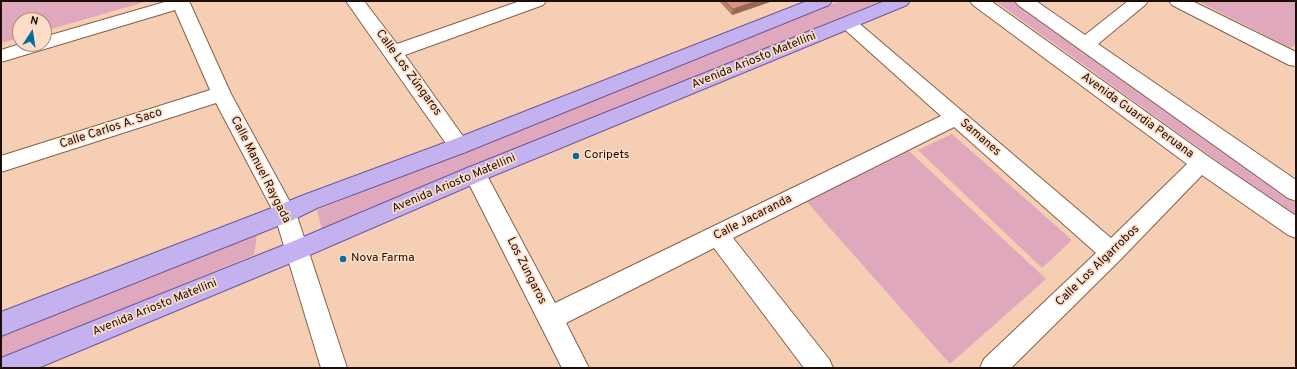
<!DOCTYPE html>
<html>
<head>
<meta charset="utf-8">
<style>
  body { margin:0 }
  #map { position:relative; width:1297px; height:369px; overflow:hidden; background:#f6ceb3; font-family:Overpass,sans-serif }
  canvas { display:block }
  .frame { position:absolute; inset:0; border:2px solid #1c0e05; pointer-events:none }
  .north { position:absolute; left:12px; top:12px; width:40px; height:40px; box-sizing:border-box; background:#fdddc7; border:1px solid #a38a79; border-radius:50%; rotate:12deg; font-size:11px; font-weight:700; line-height:16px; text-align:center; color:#1c0e05 }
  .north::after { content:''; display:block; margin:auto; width:14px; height:18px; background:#026e9a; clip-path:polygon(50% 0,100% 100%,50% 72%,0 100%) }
</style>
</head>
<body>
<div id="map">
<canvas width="1297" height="369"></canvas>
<div class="frame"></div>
<div class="north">N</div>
</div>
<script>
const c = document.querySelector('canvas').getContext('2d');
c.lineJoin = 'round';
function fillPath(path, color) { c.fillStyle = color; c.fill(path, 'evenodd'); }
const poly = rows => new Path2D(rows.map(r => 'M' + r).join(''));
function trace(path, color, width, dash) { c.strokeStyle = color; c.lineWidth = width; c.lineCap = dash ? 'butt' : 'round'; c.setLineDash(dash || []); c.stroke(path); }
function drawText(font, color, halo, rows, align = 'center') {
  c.font = font + ' Overpass,sans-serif'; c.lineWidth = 3.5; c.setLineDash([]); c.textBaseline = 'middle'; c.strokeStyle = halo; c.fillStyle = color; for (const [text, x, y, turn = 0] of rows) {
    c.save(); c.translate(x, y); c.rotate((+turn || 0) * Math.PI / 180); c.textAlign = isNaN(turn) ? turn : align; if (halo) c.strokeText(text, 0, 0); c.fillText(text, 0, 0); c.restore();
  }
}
const green = poly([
  [1,1,148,1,44,31,44,20,20,20,20,38,1,43],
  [840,1,881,1,322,230,317,210],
  [995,1,1015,1,1296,204,1296,218],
  [1197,1,1296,1,1296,44,1291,48],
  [952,134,1072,240,1042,268,918,150],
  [909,151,1046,279,950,364,807,202],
  [257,234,254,255,1,359,1,333]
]);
const minor = poly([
  [168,1,189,1,231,94,296,213,347,368,321,368,274,213,216,103,1,172,1,156,210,90,175,10,1,62,1,50,20,44,44,44,44,37,168,1],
  [346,1,364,1,397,44,520,1,546,1,543,5,405,55,470,146,466,152,459,154,452,152,346,1],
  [970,1,991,1,1209,157,1296,216,1296,238,1288,235,1202,175,1120,260,1011,368,980,368,984,359,1096,253,954,127,733,238,829,359,833,368,804,368,714,248,566,323,589,368,562,368,464,174,467,168,475,166,483,168,555,303,941,116,842,27,839,23,842,19,848,17,854,19,1111,238,1187,164,973,5,970,1],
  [1015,1,1036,1,1085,35,1128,1,1148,1,1145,5,1098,44,1296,180,1296,201,1288,198,1018,5,1015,1],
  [1169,1,1192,1,1296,52,1296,66,1289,65,1172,5,1169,1]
]);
const major = poly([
  [807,1,832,1,829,5,466,152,317,208,293,220,1,336,1,312,277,206,301,196,452,140,807,1],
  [885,1,910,1,907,5,483,180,305,257,38,368,1,368,1,358,289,243,467,168,885,1]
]);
const wall = poly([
  [719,1,773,1,732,15]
]);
const shadedWall = poly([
  [757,1,773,1,732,15,733,9]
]);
const building = poly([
  [725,1,757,1,733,9,725,1]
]);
const markers = [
  [576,156,4,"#026e9a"],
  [343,259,4,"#026e9a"]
];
const streetNames = [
  ["Avenida Ariosto Matellini",754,61,-22],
  ["Calle Los Zúngaros",408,73,54],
  ["Avenida Guardia Peruana",1137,116,36],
  ["Calle Carlos A. Saco",111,129,-18],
  ["Samanes",980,138,41],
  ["Calle Manuel Raygada",260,170,63],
  ["Avenida Ariosto Matellini",454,184,-23],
  ["Calle Jacaranda",753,218,-27],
  ["Calle Los Algarrobos",1098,266,-44],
  ["Los Zungaros",526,271,63],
  ["Avenida Ariosto Matellini",155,308,-22]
];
const poiNames = [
  ["Coripets",584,156],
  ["Nova Farma",351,259]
];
fillPath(green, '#e0a8bc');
trace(minor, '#846149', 2);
trace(major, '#6f5697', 2);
fillPath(minor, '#fff');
fillPath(major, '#c4b1ef');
fillPath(wall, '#bc7e6d');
fillPath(shadedWall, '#996659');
fillPath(building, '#db927f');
trace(building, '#996659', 1);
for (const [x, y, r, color] of markers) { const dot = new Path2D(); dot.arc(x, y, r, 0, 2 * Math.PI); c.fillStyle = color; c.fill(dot); trace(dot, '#fdddc7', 1.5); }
drawText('12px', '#1c0e05', '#fdddc7', streetNames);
drawText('12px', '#1c0e05', '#fdddc7', poiNames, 'left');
</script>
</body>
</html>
